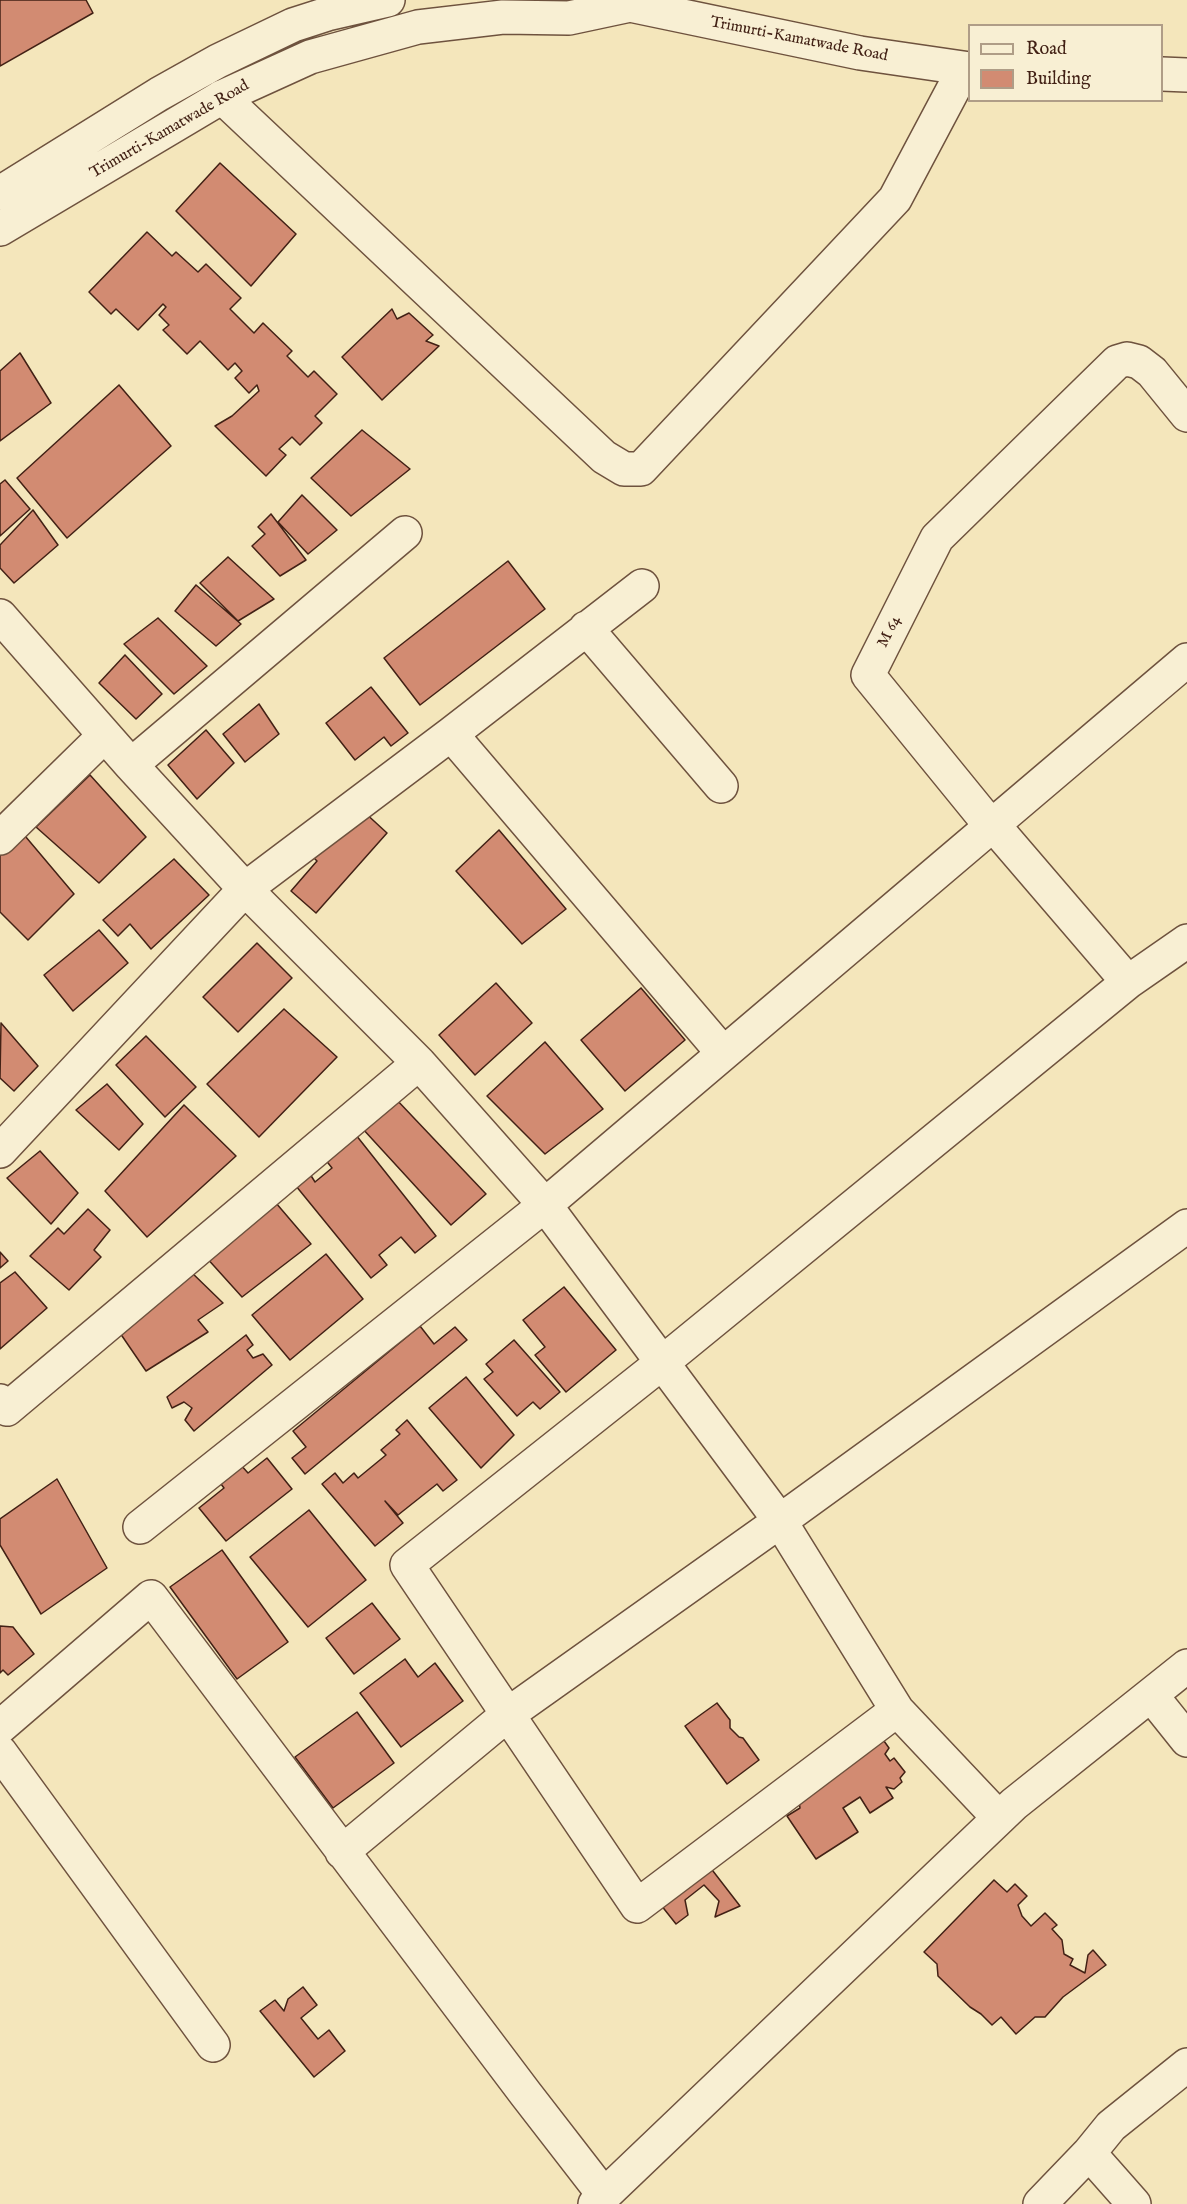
<!DOCTYPE html>
<html>
<head>
<meta charset="utf-8">
<style>
  body { margin:0 }
  #map { position:relative; width:1187px; height:2204px; overflow:hidden; background:#f4e6bb; font-family:"IM FELL English",serif }
  canvas { display:block }
  .legend { position:absolute; left:968px; top:24px; width:195px; height:78px; box-sizing:border-box; background:#f8efd3; border:2px solid #af9d87; margin:0; padding:8px 10px; list-style:none; font-size:18px; color:#422115 }
  .legend li { display:flex; align-items:center; gap:12px; height:30px }
  .legend b { width:30px; border:2px solid #af9d87 }
</style>
</head>
<body>
<div id="map">
<canvas width="1187" height="2204"></canvas>
<ul class="legend">
<li><b style="height:8px;background:#f8efd3"></b>Road</li>
<li><b style="height:16px;background:#d28b72"></b>Building</li>
</ul>
</div>
<script>
const c = document.querySelector('canvas').getContext('2d');
c.lineJoin = 'round';
function fillPath(path, color) { c.fillStyle = color; c.fill(path, 'evenodd'); }
const poly = rows => new Path2D(rows.map(r => 'M' + r).join(''));
function trace(path, color, width, dash) { c.strokeStyle = color; c.lineWidth = width; c.lineCap = dash ? 'butt' : 'round'; c.setLineDash(dash || []); c.stroke(path); }
function drawText(font, color, halo, rows, align = 'center') {
  c.font = font + ' "IM FELL English",serif'; c.lineWidth = 6; c.setLineDash([]); c.textBaseline = 'middle'; c.strokeStyle = halo; c.fillStyle = color; for (const [text, x, y, turn = 0] of rows) {
    c.save(); c.translate(x, y); c.rotate((+turn || 0) * Math.PI / 180); c.textAlign = isNaN(turn) ? turn : align; if (halo) c.strokeText(text, 0, 0); c.fillText(text, 0, 0); c.restore();
  }
}
const building = poly([
  [0,0,86,0,93,13,0,66,0,0],
  [220,163,296,234,251,286,176,211,220,163],
  [147,232,172,256,176,252,198,272,206,264,241,298,230,309,254,333,263,323,292,351,287,356,308,377,314,371,337,394,315,416,322,423,300,445,292,437,279,449,286,455,266,476,215,426,232,416,259,391,257,385,249,393,235,378,242,371,235,363,228,370,200,341,187,354,163,330,169,325,159,315,166,307,163,304,138,330,116,309,111,314,89,292,147,232],
  [392,309,397,319,409,313,433,335,426,341,439,346,382,400,342,357,392,309],
  [20,353,51,403,0,441,0,371,20,353],
  [119,385,171,446,67,538,17,478,119,385],
  [362,430,410,469,351,516,311,478,362,430],
  [5,480,30,509,0,536,0,484,5,480],
  [302,495,337,530,308,554,278,522,302,495],
  [33,510,58,545,14,583,0,568,0,545,33,510],
  [271,514,306,560,280,576,252,546,265,534,258,527,271,514],
  [228,557,274,599,238,621,200,583,228,557],
  [508,561,545,609,420,705,384,658,508,561],
  [196,585,241,624,216,646,175,611,196,585],
  [158,618,207,666,174,694,124,644,158,618],
  [125,655,162,694,136,719,99,683,125,655],
  [371,687,408,733,391,746,384,737,355,760,326,723,371,687],
  [259,704,279,734,245,762,223,734,259,704],
  [206,730,234,763,197,799,168,765,206,730],
  [90,775,146,837,99,883,36,827,90,775],
  [362,810,387,833,316,913,291,891,317,861,312,856,362,810],
  [20,830,74,894,28,940,0,912,0,851,20,830],
  [499,830,566,909,522,944,456,871,499,830],
  [174,859,209,895,151,949,130,924,118,936,103,920,174,859],
  [99,930,128,963,73,1011,44,975,99,930],
  [257,943,292,978,238,1032,203,997,257,943],
  [496,983,532,1023,475,1075,439,1035,496,983],
  [641,988,685,1040,625,1091,581,1040,641,988],
  [284,1009,337,1057,259,1137,207,1084,284,1009],
  [1,1023,38,1066,14,1091,0,1078,1,1023],
  [146,1036,196,1087,165,1117,116,1065,146,1036],
  [545,1042,603,1109,545,1154,487,1096,545,1042],
  [107,1084,143,1124,119,1150,76,1110,107,1084],
  [395,1098,486,1194,451,1225,362,1128,395,1098],
  [184,1105,236,1156,147,1237,105,1191,184,1105],
  [352,1130,436,1236,415,1253,401,1237,379,1255,387,1265,371,1278,296,1186,310,1174,315,1182,332,1168,321,1154,352,1130],
  [40,1151,78,1193,51,1224,7,1178,40,1151],
  [270,1196,311,1244,242,1297,205,1256,270,1196],
  [88,1209,110,1230,94,1250,101,1257,69,1290,30,1256,58,1228,64,1234,88,1209],
  [0,1252,8,1261,0,1268,0,1252],
  [326,1254,363,1299,290,1360,252,1315,326,1254],
  [187,1268,223,1303,198,1320,208,1332,146,1371,120,1333,187,1268],
  [15,1272,47,1308,0,1349,0,1283,15,1272],
  [564,1287,616,1350,566,1392,535,1355,545,1347,523,1320,564,1287],
  [420,1326,434,1344,455,1327,467,1340,305,1474,292,1458,306,1447,293,1431,420,1326],
  [246,1335,253,1345,247,1350,253,1358,263,1354,272,1365,194,1431,185,1420,192,1408,184,1402,172,1408,167,1397,246,1335],
  [514,1340,560,1392,540,1409,533,1402,517,1416,484,1379,493,1372,486,1364,514,1340],
  [466,1377,514,1435,481,1468,429,1408,466,1377],
  [407,1420,457,1480,443,1491,437,1484,398,1515,385,1501,403,1523,375,1546,322,1484,335,1473,343,1483,354,1473,358,1478,386,1455,381,1450,400,1434,396,1430,407,1420],
  [267,1458,292,1489,226,1541,199,1508,224,1488,218,1480,240,1464,248,1473,267,1458],
  [57,1479,107,1568,41,1614,0,1545,0,1519,57,1479],
  [309,1510,366,1580,308,1627,250,1557,309,1510],
  [222,1550,288,1642,237,1679,170,1587,222,1550],
  [372,1603,400,1639,354,1674,326,1638,372,1603],
  [0,1626,13,1627,34,1654,8,1675,3,1670,0,1673,0,1626],
  [405,1659,418,1677,435,1663,463,1701,401,1747,360,1693,405,1659],
  [717,1703,730,1720,730,1728,739,1737,743,1738,759,1760,727,1784,685,1726,717,1703],
  [357,1712,394,1763,333,1808,295,1757,357,1712],
  [879,1734,889,1748,885,1754,890,1761,894,1758,905,1772,900,1778,902,1782,894,1789,886,1787,893,1798,870,1813,860,1797,843,1808,858,1832,816,1859,787,1816,800,1808,798,1794,879,1734],
  [706,1862,740,1906,715,1917,719,1901,704,1885,685,1900,688,1915,676,1924,657,1900,706,1862],
  [994,1880,1007,1892,1015,1884,1027,1896,1018,1905,1022,1916,1031,1926,1045,1913,1057,1925,1052,1929,1062,1940,1064,1954,1073,1959,1070,1965,1085,1973,1088,1955,1093,1950,1106,1965,1063,1997,1045,2017,1035,2017,1016,2034,1001,2017,992,2025,981,2014,970,2007,938,1976,937,1964,924,1952,994,1880],
  [303,1987,317,2005,301,2018,318,2039,329,2030,345,2051,314,2077,260,2011,275,2000,284,2011,288,1999,303,1987]
]);
const minor = poly([
  [222,97,604,457,624,469,641,469,895,199,964,69],
  [0,616,131,765,245,889,419,1063,545,1205,780,1521,897,1710,999,1818],
  [586,628,721,786],
  [451,734,723,1053],
  [131,765,405,533],
  [0,838,104,736],
  [1128,982,1001,834,991,826,868,675,937,538,1117,362,1127,359,1139,362,1152,372,1187,415],
  [0,1151,245,889,451,734,642,586],
  [0,1401,7,1409,419,1063],
  [140,1527,545,1205,1187,660],
  [1151,1695,1187,1740],
  [897,1710,637,1906,407,1565,663,1362,1128,982,1187,941],
  [0,1727,151,1597,525,2093,604,2195],
  [0,1752,213,2045],
  [342,1852,507,1715,780,1521,1187,1226],
  [595,2204,1014,1804,1187,1666],
  [1040,2204,1089,2153],
  [1134,2204,1089,2153,1111,2126,1187,2065]
]);
const tertiary = poly([
  [615,0,630,5,860,53,970,69],
  [1162,74,1187,75],
  [0,193,159,94,218,61,293,25,327,14,388,0],
  [0,229,222,97,310,57,418,27,503,17,569,18,630,5]
]);
const streetNames = [
  ["Trimurti-Kamatwade Road",799,40,11],
  ["Trimurti-Kamatwade Road",170,130,-30],
  ["M 64",890,632,-63]
];
fillPath(building, '#d28b72');
trace(building, '#422115', 1.5);
trace(minor, '#6e523e', 36);
trace(tertiary, '#6e523e', 36);
trace(minor, '#f8efd3', 33);
trace(tertiary, '#f8efd3', 33);
drawText('16px', '#422115', '#f8efd3', streetNames);
</script>
</body>
</html>
